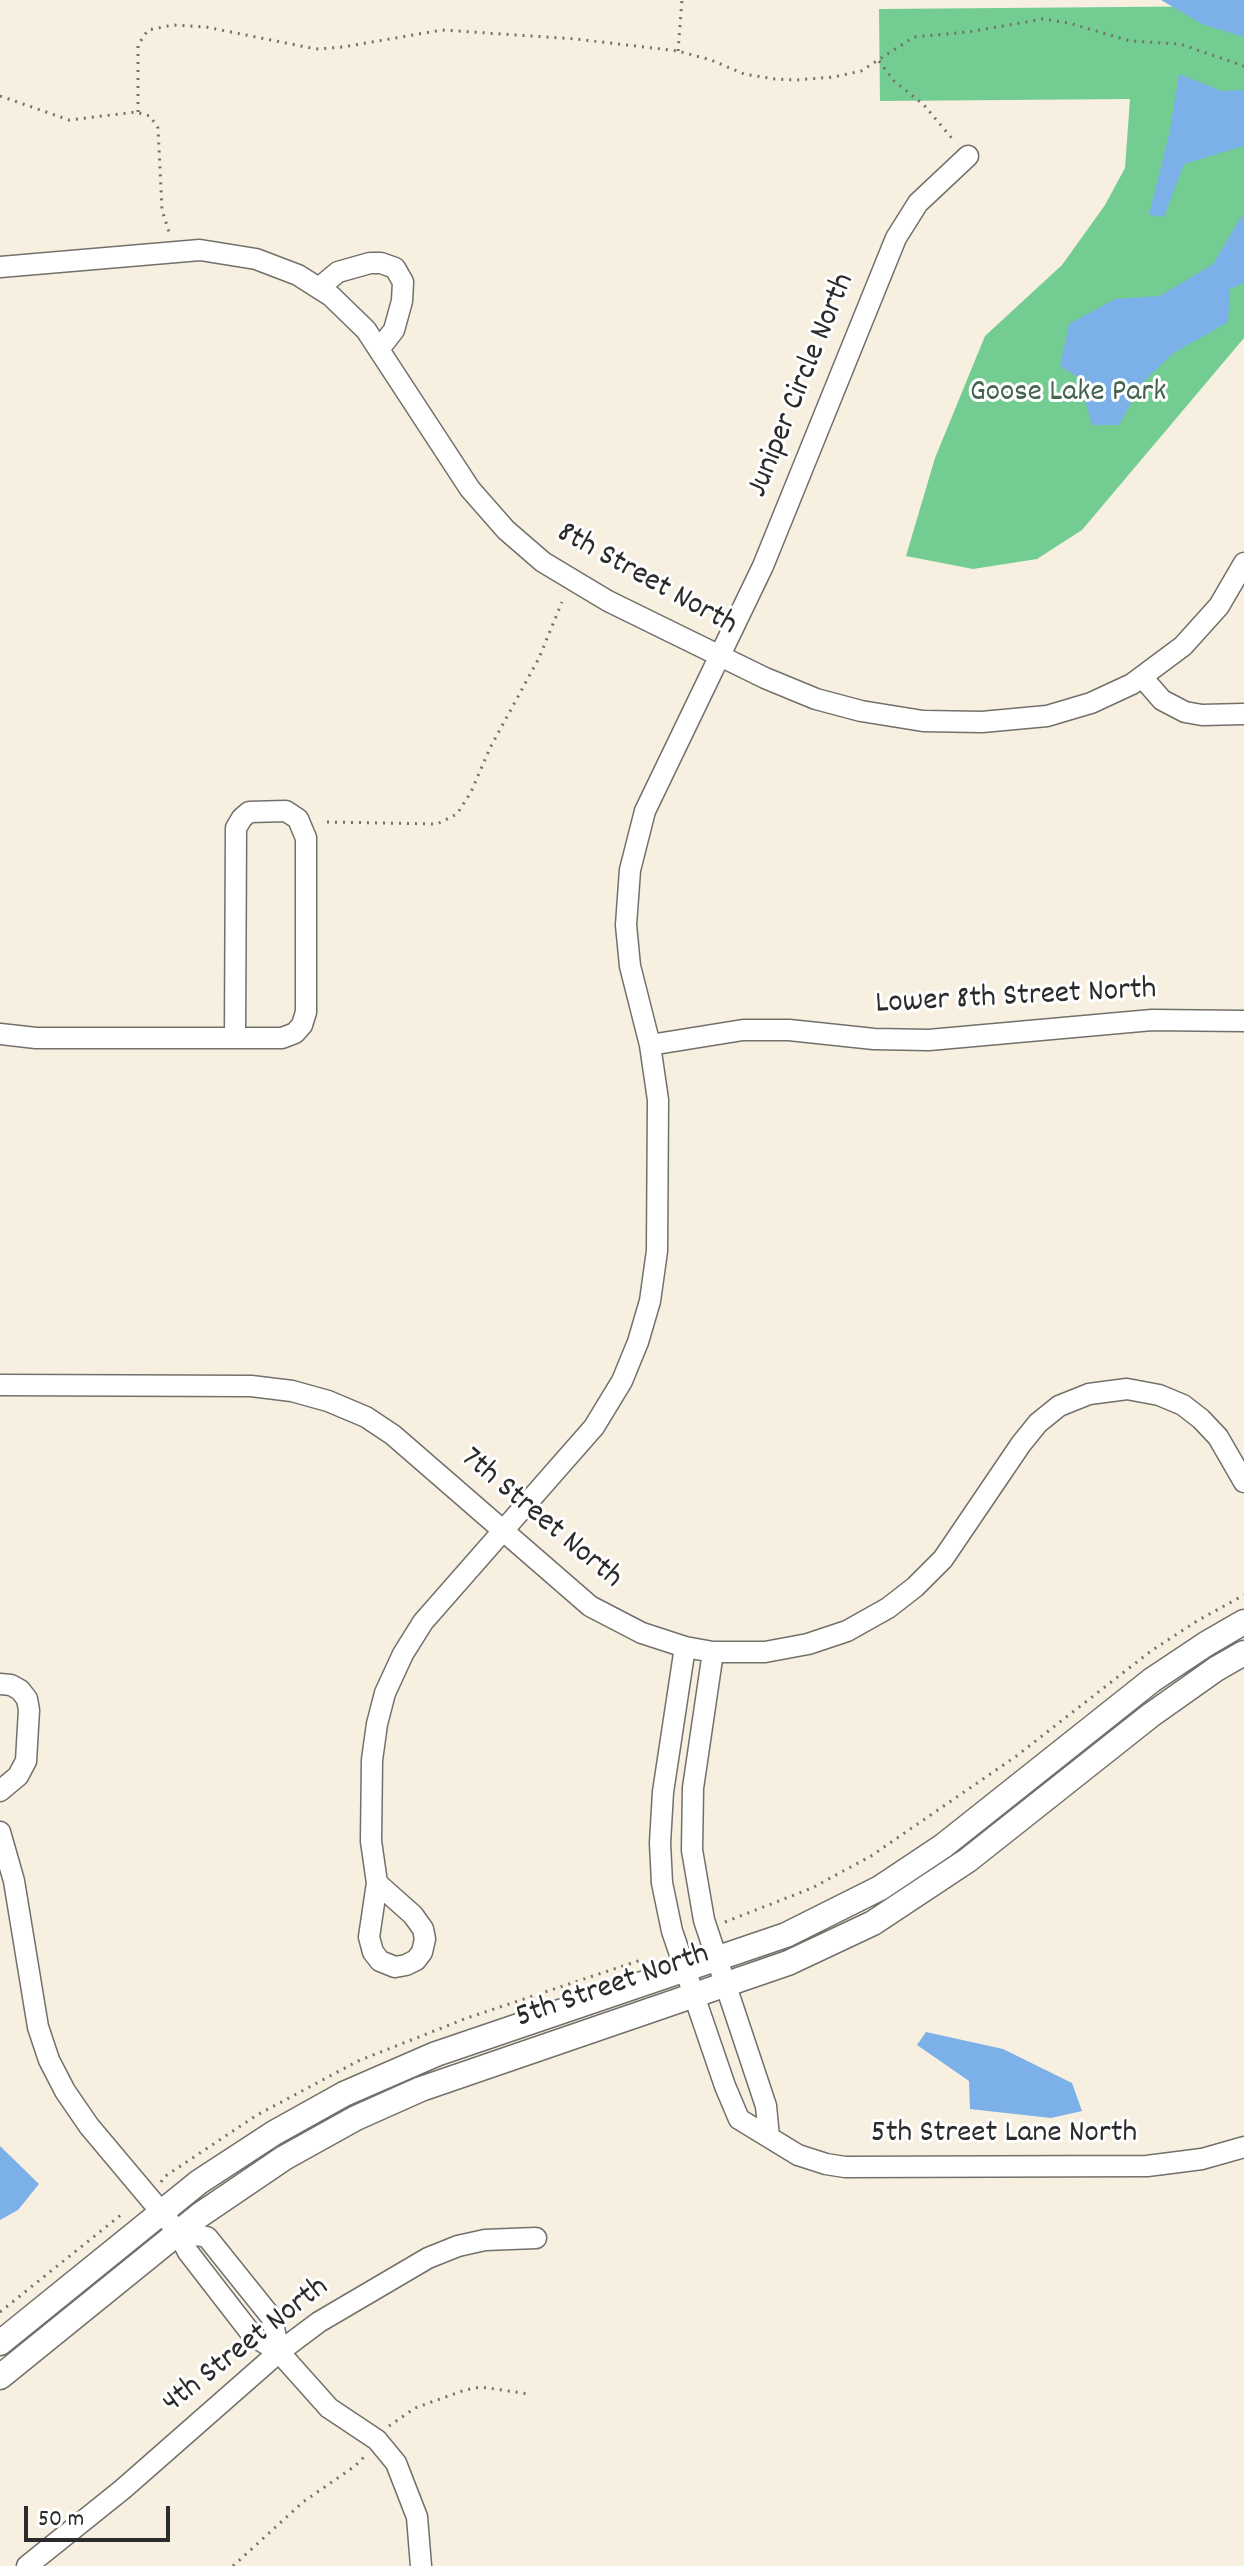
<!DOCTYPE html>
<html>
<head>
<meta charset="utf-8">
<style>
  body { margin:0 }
  #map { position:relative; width:1244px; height:2566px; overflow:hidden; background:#f7efdf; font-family:Dekko,sans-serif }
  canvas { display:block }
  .scale { position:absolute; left:24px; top:2506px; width:146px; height:36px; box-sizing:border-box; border:4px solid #2b2b2b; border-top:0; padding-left:10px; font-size:24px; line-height:28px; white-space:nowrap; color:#2b2b2b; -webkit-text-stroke:6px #fff; paint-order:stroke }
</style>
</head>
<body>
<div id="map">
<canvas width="1244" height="2566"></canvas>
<div class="scale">50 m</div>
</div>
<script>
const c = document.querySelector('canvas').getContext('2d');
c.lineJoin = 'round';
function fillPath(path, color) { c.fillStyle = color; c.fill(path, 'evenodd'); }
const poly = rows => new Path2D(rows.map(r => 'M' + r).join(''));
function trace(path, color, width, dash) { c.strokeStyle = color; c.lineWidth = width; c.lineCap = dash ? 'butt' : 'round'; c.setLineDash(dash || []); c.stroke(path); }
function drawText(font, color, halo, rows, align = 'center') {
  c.font = font + ' Dekko,sans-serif'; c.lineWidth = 6; c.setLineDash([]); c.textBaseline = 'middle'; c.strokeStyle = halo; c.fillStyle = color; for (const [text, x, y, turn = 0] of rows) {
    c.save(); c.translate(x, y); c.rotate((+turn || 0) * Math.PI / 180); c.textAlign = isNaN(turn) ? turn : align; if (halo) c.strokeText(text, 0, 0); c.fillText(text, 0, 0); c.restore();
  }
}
const green = poly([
  [1244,6,1244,338,1082,530,1037,559,973,569,906,556,935,458,985,336,1062,265,1105,205,1125,168,1130,99,880,101,879,9]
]);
const water = poly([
  [1161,0,1244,0,1244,37,1202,24],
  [1179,74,1222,91,1244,90,1244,146,1184,164,1164,217,1149,215,1170,130],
  [1241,217,1244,217,1244,283,1230,289,1228,322,1172,354,1142,383,1119,425,1092,425,1079,378,1060,366,1069,324,1115,299,1160,296,1213,264],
  [926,2032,1003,2049,1072,2083,1082,2111,1051,2118,970,2109,969,2081,917,2045],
  [0,2146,39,2184,18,2210,0,2220]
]);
const path = poly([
  [678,51,682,0],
  [879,61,894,81,924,105,955,142],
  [0,96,69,120,136,112,150,116,158,128,162,210,169,232],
  [138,112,138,45,148,30,173,25,206,27,316,49,343,47,442,30,576,39,678,51,711,60,744,74,775,79,796,80,834,77,861,71,914,37,968,32,1043,19,1069,23,1130,41,1180,44,1244,66],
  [327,822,437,824,457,814,471,792,490,748,539,658,562,602],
  [725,1922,812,1888,871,1856,1015,1757,1151,1651,1197,1621,1244,1595],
  [161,2182,164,2177,257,2115,358,2061,467,2018,644,1959],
  [0,2312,122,2214],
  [389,2426,415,2408,465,2390,481,2387,529,2394],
  [233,2566,303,2502,355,2466,364,2457]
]);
const minor = poly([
  [0,267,200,250,256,259,298,275,331,296,366,330,470,489,506,530,543,562,608,601,765,678,816,699,861,711,923,721,982,722,1047,716,1091,703,1132,684,1183,646,1219,606,1244,563],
  [320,287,338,272,370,263,381,263,395,268,403,282,402,301,394,330,380,348],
  [1142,677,1162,700,1185,712,1202,715,1244,714],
  [0,1034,36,1038,282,1038,295,1033,302,1025,306,1012,306,838,298,819,286,811,249,812,242,818,236,828,235,1038],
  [650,1045,743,1030,789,1030,874,1039,929,1040,1152,1020,1244,1021],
  [0,1385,251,1386,292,1391,328,1401,366,1417,393,1435,590,1606,642,1633,685,1647,713,1652,765,1652,808,1644,847,1631,888,1608,915,1587,943,1559,1021,1444,1038,1423,1059,1406,1089,1394,1127,1389,1159,1395,1183,1405,1201,1419,1218,1437,1244,1482],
  [685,1647,663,1792,660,1843,662,1883,672,1931,725,2086,739,2119,798,2155,826,2164,845,2167,1147,2166,1202,2159,1244,2147],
  [713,1652,693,1788,692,1850,704,1920,766,2106,769,2137],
  [0,1684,11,1685,20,1690,27,1699,29,1710,26,1761,18,1776,0,1791],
  [0,1832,14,1881,38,2027,49,2060,65,2091,89,2126,178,2232,188,2252,253,2336,279,2352,329,2408,377,2440,396,2463,417,2517,421,2566],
  [377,1883,413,1915,423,1929,425,1939,422,1952,416,1960,406,1965,395,1967,380,1961,373,1952,369,1937,377,1883,371,1841,372,1760,377,1724,385,1693,403,1654,423,1622,594,1427,622,1381,638,1342,650,1301,657,1251,658,1100,650,1045,630,966,626,925,630,870,645,811,763,566,896,238,918,203,968,156],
  [178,2232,207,2237,272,2318,279,2352],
  [27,2566,123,2489,279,2352,319,2322,428,2258,458,2246,485,2240,536,2238]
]);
const tertiary = poly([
  [0,2343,199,2182,274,2133,344,2094,436,2054,786,1935,880,1888,943,1846,1152,1680,1206,1644,1244,1622],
  [0,2377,200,2215,284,2158,356,2118,421,2089,788,1963,873,1923,968,1860,1151,1715,1216,1669,1244,1653]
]);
const streetNames = [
  ["Juniper Circle North",803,386,-68],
  ["8th Street North",646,581,29],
  ["Lower 8th Street North",1016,999,-3],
  ["7th Street North",540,1520,40],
  ["5th Street North",613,1988,-19],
  ["5th Street Lane North",1004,2136],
  ["4th Street North",247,2347,-38]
];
const parkNames = [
  ["Goose Lake Park",1068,395]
];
fillPath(green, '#73cd93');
fillPath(water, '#7bb0e9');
trace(minor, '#72706a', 23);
trace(tertiary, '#72706a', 27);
trace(path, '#72706a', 3, [2, 6]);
trace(minor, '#fff', 20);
trace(tertiary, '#fff', 24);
drawText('32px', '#2b2b2b', '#fff', streetNames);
drawText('32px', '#44644f', '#fff', parkNames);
</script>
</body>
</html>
